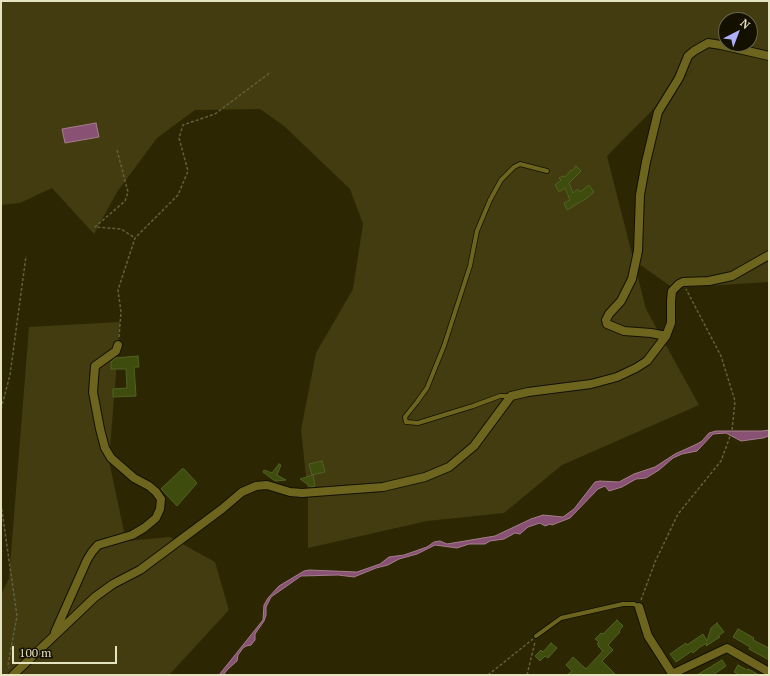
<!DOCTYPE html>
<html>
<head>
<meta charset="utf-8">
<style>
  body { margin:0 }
  #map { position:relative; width:770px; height:676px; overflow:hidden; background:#2c2702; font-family:"PT Serif",serif }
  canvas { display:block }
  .frame { position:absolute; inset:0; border:2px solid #e6e3c0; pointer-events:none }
  .north { position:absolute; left:718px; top:12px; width:40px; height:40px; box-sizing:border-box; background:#131000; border:1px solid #67644d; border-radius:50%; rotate:42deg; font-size:11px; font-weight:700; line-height:16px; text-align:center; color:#e6e3c0 }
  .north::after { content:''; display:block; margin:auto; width:14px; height:18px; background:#adaffb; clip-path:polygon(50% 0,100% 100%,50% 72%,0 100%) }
  .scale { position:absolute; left:12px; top:646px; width:105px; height:18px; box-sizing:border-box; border:2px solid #e6e3c0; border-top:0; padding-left:5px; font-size:12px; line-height:14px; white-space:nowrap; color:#e6e3c0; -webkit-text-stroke:3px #131000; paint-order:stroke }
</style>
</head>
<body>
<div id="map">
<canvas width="770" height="676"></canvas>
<div class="frame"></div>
<div class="north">N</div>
<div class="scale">100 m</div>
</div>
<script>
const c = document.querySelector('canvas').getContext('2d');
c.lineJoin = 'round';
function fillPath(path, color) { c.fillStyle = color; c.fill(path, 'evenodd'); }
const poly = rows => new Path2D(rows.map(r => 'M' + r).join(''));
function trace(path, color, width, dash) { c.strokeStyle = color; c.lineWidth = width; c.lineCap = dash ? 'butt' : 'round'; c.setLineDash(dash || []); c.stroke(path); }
const green = poly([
  [1,1,769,1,769,282,673,288,639,264,637,191,659,105,697,65,607,156,646,309,699,405,562,465,504,513,427,521,308,548,308,495,301,430,316,353,353,289,363,224,350,189,284,126,260,109,195,110,157,138,117,192,94,234,52,188,20,203,1,205],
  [726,20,750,20,750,44,726,44],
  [120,322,109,461,126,541,170,537,215,562,229,610,169,675,1,675,1,594,9,579,29,327]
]);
const water = poly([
  [96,123,99,137,65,143,62,129,96,123],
  [769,430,769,436,763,438,741,441,726,433,713,434,697,451,682,454,673,458,659,470,646,478,636,479,622,487,609,491,605,486,598,489,570,518,552,525,550,524,545,526,540,523,528,527,520,534,515,533,504,539,490,541,485,544,469,544,457,548,435,545,417,554,399,559,388,565,376,568,354,577,338,575,301,576,271,597,266,607,266,615,264,621,255,634,255,640,251,645,246,646,243,648,238,655,237,661,228,669,223,675,219,675,263,620,264,605,268,598,279,586,304,571,309,570,357,572,380,564,389,557,404,555,427,547,434,542,440,541,447,544,495,536,531,519,543,515,563,517,574,509,595,482,600,481,619,482,634,474,655,467,675,454,697,444,702,441,709,433,716,431,762,431,769,430]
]);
const building = poly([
  [576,166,581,171,569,183,573,193,578,189,580,192,589,185,594,192,587,198,567,210,564,203,570,200,565,188,559,192,555,185,561,180,559,178,563,176,565,177,571,170,572,171,576,166],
  [138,356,139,367,134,367,136,396,113,397,113,389,127,388,126,369,111,369,111,362,115,358,138,356],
  [322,461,325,472,312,475,309,464,322,461],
  [279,464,281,465,277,475,286,480,275,481,263,472,264,470,272,473,279,464],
  [182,469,184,469,197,483,177,506,161,489,182,469],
  [313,475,315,486,311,487,300,479,313,475],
  [617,620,623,626,619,631,620,632,617,635,608,645,613,650,602,661,616,675,567,675,572,671,566,665,573,657,586,669,602,652,602,650,598,646,599,645,597,644,599,642,595,639,601,633,603,634,617,620],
  [717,623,724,632,718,636,720,637,706,646,707,643,700,647,693,653,692,651,676,662,670,654,686,643,687,645,703,634,707,641,711,628,717,623],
  [738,629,754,638,753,640,769,648,769,660,749,649,750,647,733,637,738,629],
  [551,643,557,648,548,658,545,656,540,661,535,656,541,650,543,652,551,643],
  [722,660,726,666,713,675,697,675,722,660],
  [738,665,747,670,748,669,759,675,740,675,734,672,738,665]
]);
const path = poly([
  [117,150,128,192,125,201,95,227,121,229,135,238],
  [119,337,121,312,118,290,135,238,178,195,188,171,179,138,183,125,215,114,271,72],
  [1,409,10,375,26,256],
  [1,504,17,616,8,665,9,668],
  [641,600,655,562,678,514,721,461,732,431,735,401,721,356,686,289],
  [488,675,533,639],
  [527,675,535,642]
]);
const service = poly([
  [511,396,500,396,473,406,418,423,406,422,405,417,417,402,427,388,444,346,470,266,477,231,490,200,501,180,514,167,520,164,547,171],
  [536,636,561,618,623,604,634,604,639,607]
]);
const minor = poly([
  [666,336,651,333,624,331,607,324,606,320,609,314,621,301,632,279,638,251,640,195,646,162,658,112,679,78,688,56,694,51,708,43,721,45,769,56],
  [639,607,648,636,673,675],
  [55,632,87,560,92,552,98,545,132,535,144,528,156,518,160,509,161,499,156,492,149,486,134,478,111,458,105,448,100,429,93,392,95,366,116,351,118,345],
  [672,674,727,648,769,672],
  [13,675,95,597,113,584,140,570,222,509,242,492,256,486,267,485,290,492,302,493,383,487,425,477,449,467,474,446,511,396,528,392,591,384,617,377,636,368,647,361,666,336,671,323,671,301,672,291,679,284,683,282,709,281,732,276,769,255]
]);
fillPath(green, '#423c10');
fillPath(water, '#895275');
trace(water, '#a57e8c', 1);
fillPath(building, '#3e4d0e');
trace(building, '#516222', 1);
trace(service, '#121000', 5.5);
trace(minor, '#121000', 10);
trace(path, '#64603b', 1.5, [3, 2]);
trace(service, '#6d651d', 4);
trace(minor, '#6d651d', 8);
</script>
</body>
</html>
